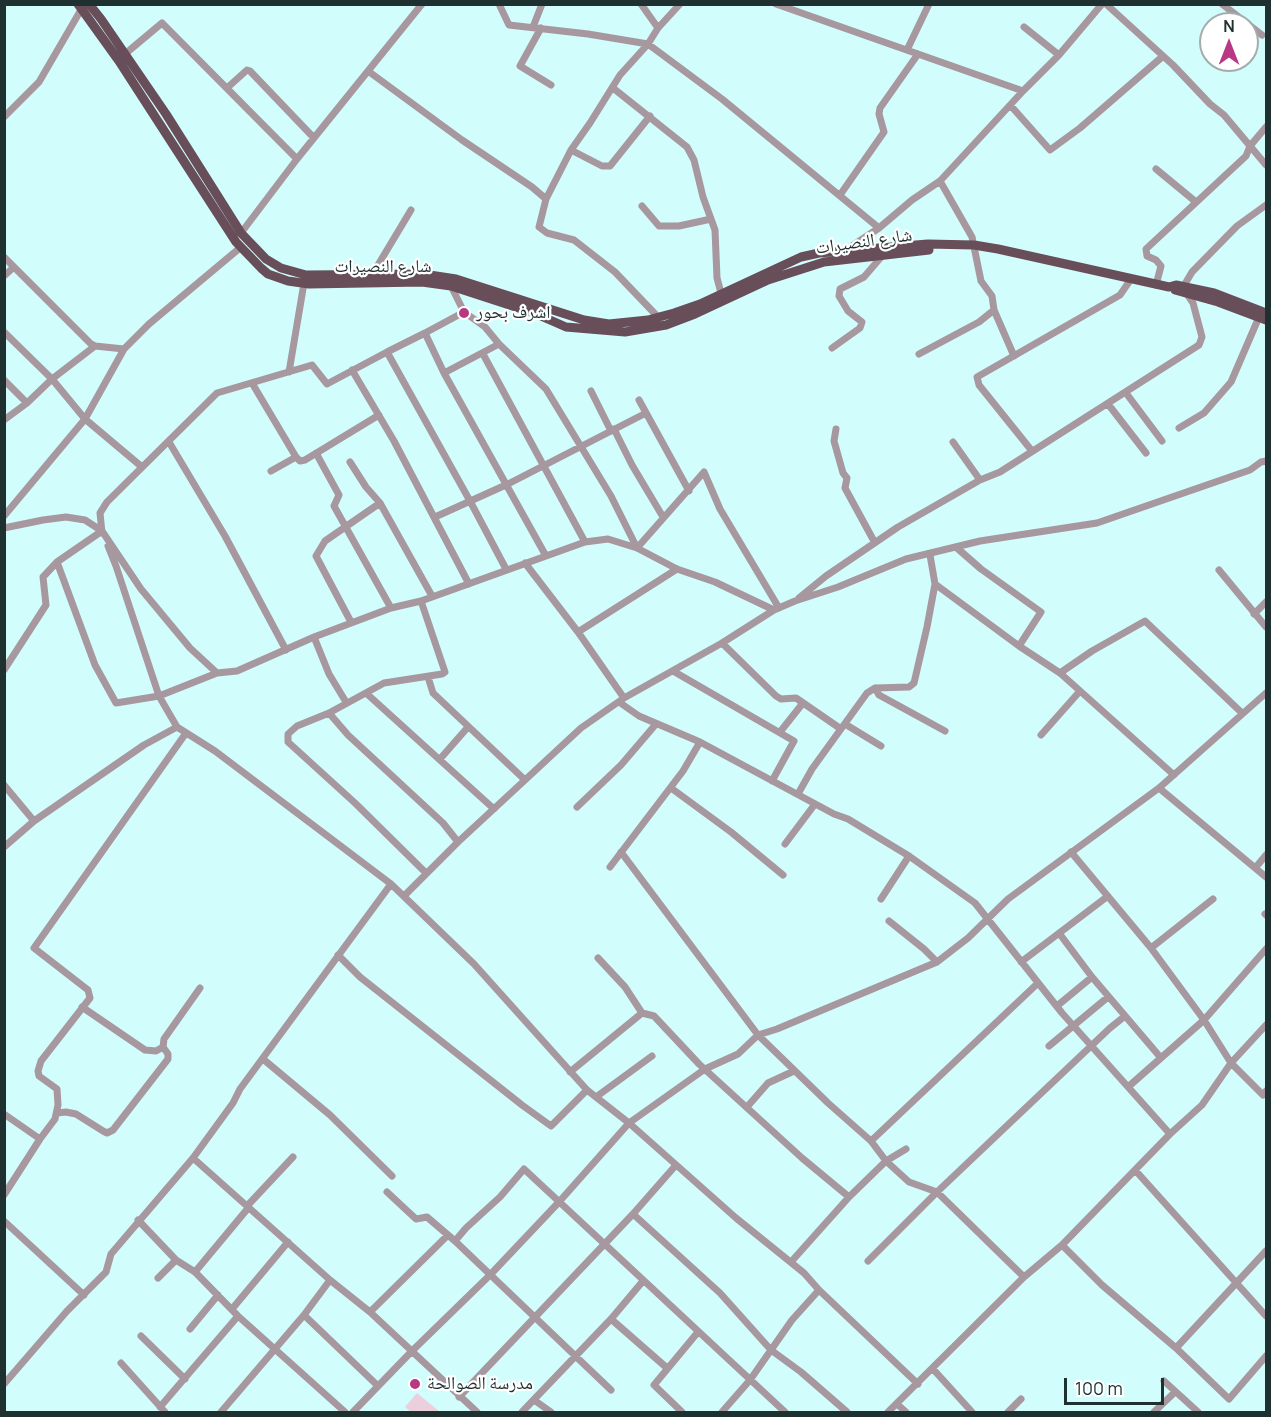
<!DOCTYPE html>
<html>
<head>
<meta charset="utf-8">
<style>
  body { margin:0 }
  #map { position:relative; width:1271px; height:1417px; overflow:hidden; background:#d1fdfd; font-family:Manrope,sans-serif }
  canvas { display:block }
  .frame { position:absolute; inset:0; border:6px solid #1f3030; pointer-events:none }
  .north { position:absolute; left:1199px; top:12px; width:60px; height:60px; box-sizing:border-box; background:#fff; border:2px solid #a5acac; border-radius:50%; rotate:0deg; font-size:16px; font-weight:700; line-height:24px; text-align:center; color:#1f3030 }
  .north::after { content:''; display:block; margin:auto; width:21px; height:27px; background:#b93883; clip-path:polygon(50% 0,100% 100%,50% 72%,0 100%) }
  .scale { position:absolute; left:1064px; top:1378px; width:100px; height:27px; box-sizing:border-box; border:3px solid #1f3030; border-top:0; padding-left:8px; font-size:18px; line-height:21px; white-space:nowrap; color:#1f3030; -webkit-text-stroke:4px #fff; paint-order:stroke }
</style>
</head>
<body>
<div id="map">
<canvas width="1271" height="1417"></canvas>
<div class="frame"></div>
<div class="north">N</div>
<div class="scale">100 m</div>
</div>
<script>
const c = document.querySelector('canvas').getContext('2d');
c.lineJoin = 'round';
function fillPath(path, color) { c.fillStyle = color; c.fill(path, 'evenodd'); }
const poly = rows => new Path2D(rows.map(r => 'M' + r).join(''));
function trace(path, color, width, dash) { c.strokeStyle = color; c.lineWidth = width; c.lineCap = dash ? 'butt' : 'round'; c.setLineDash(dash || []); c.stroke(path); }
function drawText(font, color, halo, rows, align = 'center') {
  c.font = font + ' Manrope,"Noto Naskh Arabic",sans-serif'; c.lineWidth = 4.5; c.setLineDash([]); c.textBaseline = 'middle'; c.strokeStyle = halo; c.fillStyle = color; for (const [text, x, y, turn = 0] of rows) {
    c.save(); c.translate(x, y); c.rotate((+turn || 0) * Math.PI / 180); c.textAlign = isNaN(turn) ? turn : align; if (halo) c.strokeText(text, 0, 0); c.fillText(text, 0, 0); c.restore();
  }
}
const green = poly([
  [417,1393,440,1412,411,1412,405,1407]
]);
const minor = poly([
  [499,4,509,25,588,34,648,44,658,28,680,4],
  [641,4,658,28],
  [776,4,1023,91,1059,55,1102,4],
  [1106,4,1173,65,1210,104,1224,115,1266,165],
  [1222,4,1262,35],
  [533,27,542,4],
  [1024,27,1059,55],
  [541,28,520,66,551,85],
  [907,50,929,4],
  [125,54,162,23,297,159],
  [368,71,462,140,532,187,546,199,539,227,547,233,574,240,615,272,658,317],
  [227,88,247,70,250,71,314,138],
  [613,88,687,147,694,160,703,197,715,230,717,278,721,293],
  [1011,106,1050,150,1080,128,1162,57],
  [4,117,39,82,82,8],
  [571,150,602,166,610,166,650,116],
  [1156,169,1196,202],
  [840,195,884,132,879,114,880,108,918,54],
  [546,199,571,150,590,123,620,75,648,44,722,99,879,228],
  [642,206,659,226,679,226,711,219],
  [241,233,297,159,422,4],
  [846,250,879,228,912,200,940,181,1023,91],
  [4,257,91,344,95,346,124,349],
  [372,275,411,210],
  [4,276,14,267],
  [1156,285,1161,266,1156,260,1147,256,1146,249,1246,156,1250,146,1266,127],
  [451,286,464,312,485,327,499,344,546,389,611,496,637,548,704,472,720,509,779,608],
  [1182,289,1192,272,1237,226,1266,205],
  [994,310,1014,356],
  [464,312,425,333,444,373,546,556],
  [4,332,52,379,85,419,142,467],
  [832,348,860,328,862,322,848,311,839,296,840,289,864,277,882,256],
  [387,352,425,333],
  [483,354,585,542],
  [919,354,979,322,994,310,992,296,981,281,972,237,940,181],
  [352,370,394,441,469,584],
  [289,372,304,283],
  [444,373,499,344],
  [4,380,27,403],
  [252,383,296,457,271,471],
  [591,391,611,431],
  [1126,393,1162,441],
  [639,400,689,491],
  [1108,404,1146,453],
  [4,420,27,403,52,379,95,346],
  [1179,428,1204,413,1231,382,1259,317],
  [614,429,632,465,663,517],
  [836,429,834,441,843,473,847,478,845,488,875,543],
  [169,442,225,536,286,650],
  [953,442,980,480],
  [1032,451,979,385,977,377,1120,295,1131,279],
  [316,453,339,495,334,506,391,608],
  [296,457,300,461,305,460,379,415],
  [350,462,366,487,380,503,432,596],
  [4,516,85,419,124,349,149,324,241,247],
  [435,517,508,484,646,413],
  [4,528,43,520,66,517,85,520,102,531,141,589,190,648,217,673,237,671,314,637,391,608,421,601,585,542,608,539,637,548,677,569,715,582,774,610],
  [102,533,100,513,107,502,217,393,312,365,327,384,387,352,470,501,506,569],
  [108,546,116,566,159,696,177,727],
  [957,548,981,569,1041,612,1019,646],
  [57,562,95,665,116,703,159,696,217,673],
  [525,563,578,632,624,698],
  [1219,570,1266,627],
  [935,584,1019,646,1060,673,1174,775],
  [799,598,826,576,898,527,980,480,1000,472,1199,345,1202,337,1193,303,1187,294],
  [421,601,445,672,442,674,384,683,329,713,297,726,288,734,288,742,355,803,426,873],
  [1254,614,1266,602],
  [351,622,316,556,325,541,380,503],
  [578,632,677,569],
  [314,637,329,674,346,702],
  [722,643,776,696,781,699,796,698,841,729],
  [4,670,46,605,43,577,57,562,102,531],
  [673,671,794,741,772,781],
  [1060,673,1092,651,1145,621,1242,713],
  [875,688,879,695,945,731],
  [366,693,494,809],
  [619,702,639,716,700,742,834,814,848,819,909,856,975,903,1062,1013,1170,1134],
  [329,713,348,735,443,823,458,842],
  [845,724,881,746],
  [780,732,803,703],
  [1041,735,1080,691],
  [440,759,468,727],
  [525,780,581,728,624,698,722,643,774,610,795,601,838,587,906,559,980,541,1097,523,1250,470,1261,462,1266,461],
  [4,785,34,821],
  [671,788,731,832,783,875],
  [1159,788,1266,877],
  [798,794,812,769,867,693,875,688,909,687,914,683,927,627,935,584,930,555],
  [577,807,621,765,656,724],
  [785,844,815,804],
  [4,847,34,821,144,745,177,727,215,751,391,884,474,964,587,1090,629,1123,736,1218,804,1273,819,1290,918,1384],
  [621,852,758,1035,828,1103,871,1141,886,1161,909,1182,937,1192,1024,1277],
  [1071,852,1151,948,1204,1020,1231,1063,1263,1095,1266,1091],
  [610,867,683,771,700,742],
  [1256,867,1266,855],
  [404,896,458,842,525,780,433,693,428,677],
  [881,899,909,856],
  [1265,914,1266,915],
  [889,921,924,949,937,962],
  [1059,933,1092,977,1161,1058],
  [1151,948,1213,899],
  [338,955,360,977,522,1105,551,1126,587,1090],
  [598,958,625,987,642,1013,654,1016,699,1064,802,1158,849,1197],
  [1021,962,1108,896],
  [1057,1006,1092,977],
  [82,1007,145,1050,156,1051,163,1047],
  [1049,1046,1108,997],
  [263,1059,330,1115,392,1176],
  [570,1072,642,1013],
  [1128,1087,1204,1020,1266,949],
  [596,1097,652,1056],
  [747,1107,768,1083,794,1071],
  [57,1113,66,1112,76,1114,103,1131,107,1133,113,1130,168,1059,168,1054,163,1047,164,1039,200,988],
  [4,1114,40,1139,55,1119,58,1105,57,1089,39,1076,38,1071,41,1061,90,998,88,990,34,948,186,733],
  [871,1141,1038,983],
  [193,1158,330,1280,370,1312,477,1412],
  [1135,1170,1266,1316],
  [387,1192,416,1219,427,1217,455,1241,466,1228,500,1197,524,1169,785,1412],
  [4,1195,40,1139],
  [248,1205,293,1157],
  [633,1214,720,1293,771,1350,801,1372,847,1412],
  [138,1220,176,1260,195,1272,238,1316,345,1412],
  [4,1221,84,1295],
  [455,1241,611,1390],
  [1062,1245,1102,1285,1176,1348,1229,1399,1266,1356],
  [868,1261,937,1192,1110,1028,1125,1016],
  [791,1262,849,1197,886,1161,906,1149],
  [195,1272,249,1207],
  [158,1278,176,1260],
  [232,1309,288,1242],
  [370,1312,448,1235],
  [304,1315,378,1386],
  [611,1319,667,1368],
  [190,1329,218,1295],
  [141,1336,185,1379],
  [1176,1348,1266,1251],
  [121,1363,165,1412],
  [933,1369,972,1412],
  [1164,1381,1198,1412],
  [4,1384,67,1311,106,1272,111,1254,193,1158,233,1103,240,1089,391,884],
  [459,1397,633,1214,676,1165],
  [534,1400,551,1412],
  [897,1404,906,1412],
  [160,1407,238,1316],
  [221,1412,304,1315,330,1280],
  [353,1412,412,1351,490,1275,559,1202,629,1123,705,1069,738,1054,758,1035,777,1029,937,962,968,938,1008,899,1159,788,1266,693],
  [522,1412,611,1319,643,1281],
  [682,1412,654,1385,698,1332],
  [722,1412,750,1380,792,1320,819,1290],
  [888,1412,1024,1277,1062,1245,1170,1134,1202,1105,1231,1063,1266,1025],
  [1008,1412,1021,1399],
  [1154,1412,1175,1392]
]);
const major = poly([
  [78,4,119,61,236,242,261,268,268,274,288,281,309,284,422,282,451,286,534,313,566,327,625,332,666,325,695,314,768,280,824,262,929,250],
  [89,4,101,19,166,114,241,233,266,259,281,268,306,275,423,274,456,279,584,320,609,324,648,320,674,313,700,304,801,257,819,253,928,244,974,245,998,249,1169,287,1176,285,1214,293,1266,313],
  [1175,290,1218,302,1266,320]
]);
const markers = [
  [464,313,6,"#b93883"],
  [415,1384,6,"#b93883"]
];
const streetNames = [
  ["شارع النصيرات",864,242,-8],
  ["شارع النصيرات",383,267]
];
const poiNames = [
  ["اشرف بحور",476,313],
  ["مدرسة الصوالحة",427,1384]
];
fillPath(green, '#ebcfdc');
trace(minor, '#a7979e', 7);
trace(major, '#674e59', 9);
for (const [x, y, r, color] of markers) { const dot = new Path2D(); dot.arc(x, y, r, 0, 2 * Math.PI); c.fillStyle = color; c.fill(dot); trace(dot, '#fff', 2); }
drawText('18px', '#1f3030', '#fff', streetNames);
drawText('18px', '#1f3030', '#fff', poiNames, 'left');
</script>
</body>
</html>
